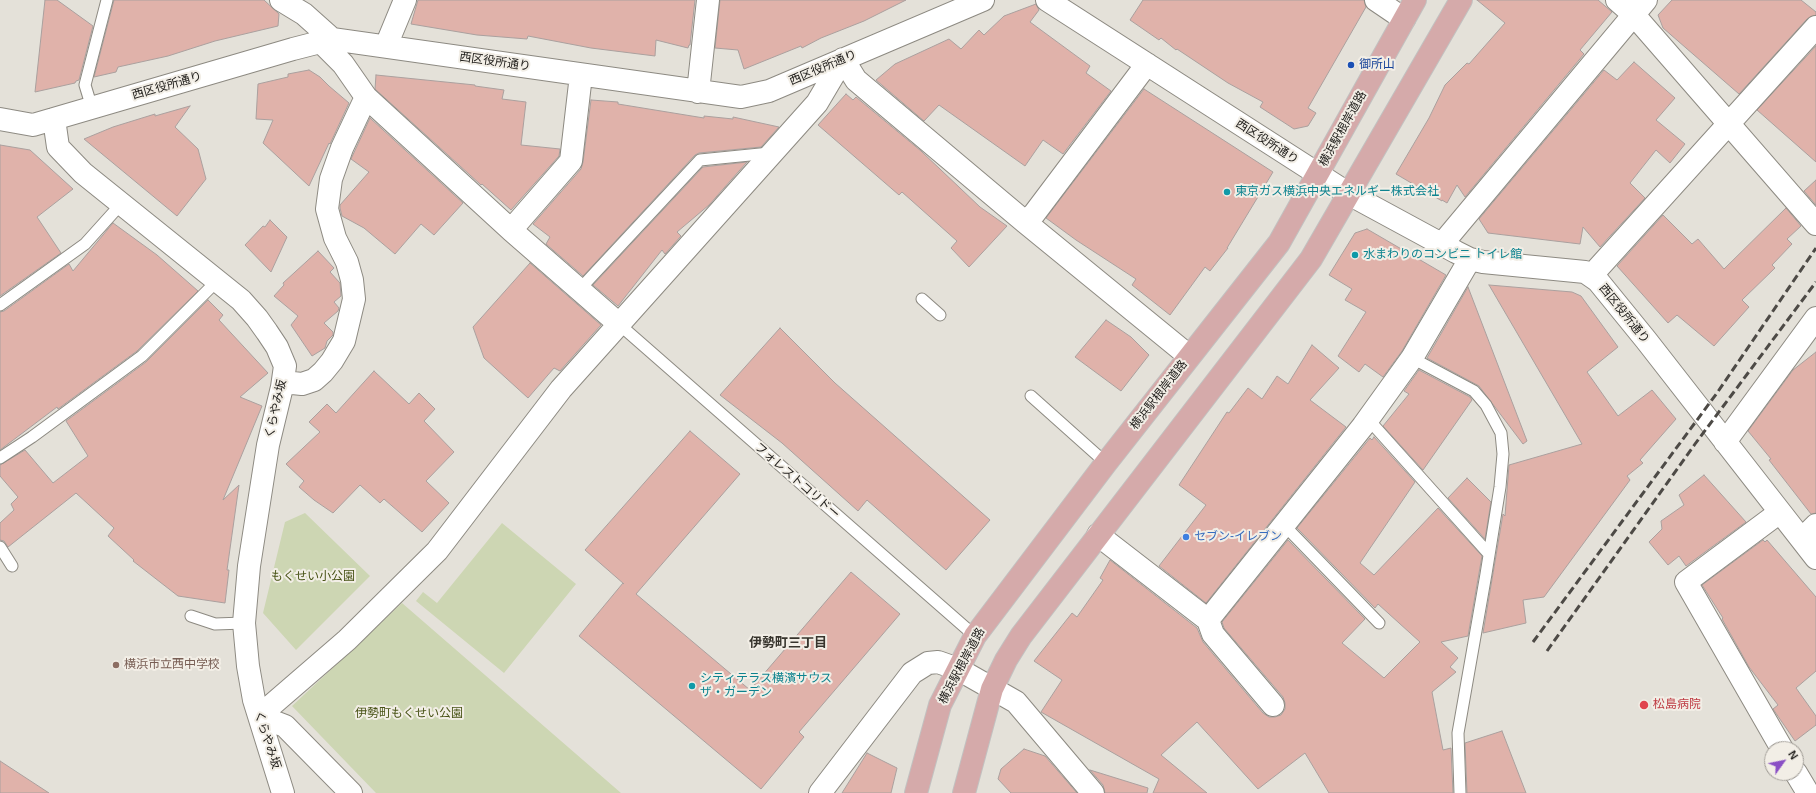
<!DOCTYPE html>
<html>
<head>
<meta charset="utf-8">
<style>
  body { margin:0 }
  #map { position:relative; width:1816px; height:793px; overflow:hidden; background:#e4e1d9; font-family:Arial,sans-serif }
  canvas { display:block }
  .north { position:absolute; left:1764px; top:741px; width:40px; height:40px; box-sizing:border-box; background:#f2eee6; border:1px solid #a09c96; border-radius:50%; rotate:57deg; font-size:11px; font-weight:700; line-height:16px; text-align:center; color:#24221f }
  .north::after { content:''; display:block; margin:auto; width:14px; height:18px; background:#8a4fc5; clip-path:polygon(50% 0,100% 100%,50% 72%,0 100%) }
</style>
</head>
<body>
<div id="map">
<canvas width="1816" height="793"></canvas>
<div class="north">N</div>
</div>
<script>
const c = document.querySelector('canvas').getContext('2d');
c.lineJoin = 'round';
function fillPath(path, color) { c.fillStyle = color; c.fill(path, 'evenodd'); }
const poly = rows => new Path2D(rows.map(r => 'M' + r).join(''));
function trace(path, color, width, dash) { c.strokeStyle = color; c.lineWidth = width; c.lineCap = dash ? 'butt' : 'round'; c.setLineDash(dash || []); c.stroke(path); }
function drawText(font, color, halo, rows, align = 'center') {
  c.font = font + ' Arial,"Noto Sans JP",sans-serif'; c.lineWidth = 4; c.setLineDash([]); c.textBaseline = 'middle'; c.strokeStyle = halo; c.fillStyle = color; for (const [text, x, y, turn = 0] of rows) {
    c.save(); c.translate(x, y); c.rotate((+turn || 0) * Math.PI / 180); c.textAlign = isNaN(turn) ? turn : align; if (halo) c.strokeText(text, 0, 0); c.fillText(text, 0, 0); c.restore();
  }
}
const green = poly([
  [305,513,370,576,296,650,263,613,285,522],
  [502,523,576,584,504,673,416,601,423,592,437,603],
  [402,603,621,793,376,793,292,706]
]);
const building = poly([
  [45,0,57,0,93,26,79,80,76,81,75,83,35,92,45,0],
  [114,0,264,0,279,14,278,26,215,41,168,56,118,67,116,72,94,77,114,0],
  [418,0,695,0,690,45,689,45,688,48,656,40,655,56,591,48,528,36,527,39,477,35,411,24,418,0],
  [720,0,906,0,864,21,821,38,802,48,801,46,744,69,738,50,715,48,720,0],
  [1143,0,1364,0,1366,7,1308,108,1316,113,1308,126,1294,129,1260,107,1263,102,1228,83,1177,49,1176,50,1161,38,1159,40,1130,20,1143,0],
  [1477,0,1598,0,1612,12,1580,50,1584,54,1465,197,1457,185,1447,203,1442,200,1442,201,1396,174,1429,118,1445,85,1467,63,1469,64,1505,23,1477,0],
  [1672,0,1801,0,1816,12,1816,15,1807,19,1739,94,1663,28,1658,15,1672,0],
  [1036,4,1039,10,1030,22,1090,66,1086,73,1111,91,1063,154,1043,140,1025,166,939,105,924,121,876,80,895,64,949,39,961,49,979,30,984,35,1004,16,1036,4],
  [1816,46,1816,162,1757,110,1816,46],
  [1634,62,1675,98,1656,120,1685,144,1670,163,1656,150,1630,183,1645,198,1600,247,1583,227,1580,244,1488,233,1479,219,1604,70,1617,80,1634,62],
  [309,70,320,77,329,86,349,103,330,144,329,143,309,186,263,143,273,120,256,119,258,84,288,77,288,74,309,70],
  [376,75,475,85,475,86,504,90,502,99,526,102,521,145,560,149,559,156,511,210,482,184,481,185,375,89,376,75],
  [1144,89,1273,172,1227,248,1228,248,1210,271,1205,267,1170,315,1132,285,1136,279,1076,240,1046,218,1144,89],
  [846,94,853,100,856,97,921,151,980,207,1007,226,969,267,951,248,957,241,902,192,899,195,818,125,846,94],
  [591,100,618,102,618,104,704,118,704,116,733,119,733,117,779,127,761,147,699,153,695,155,583,276,546,244,550,237,533,224,581,169,583,162,591,100],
  [190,106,175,127,198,149,206,179,177,216,84,139,113,127,155,114,155,116,190,106],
  [370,118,463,203,434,235,421,224,395,254,364,228,342,216,340,208,340,205,369,172,351,159,370,118],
  [0,145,30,150,73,189,37,217,61,253,0,296,0,145],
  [747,162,709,205,677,232,681,236,665,254,662,250,618,306,593,285,703,167,747,162],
  [1816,180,1816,205,1804,191,1816,180],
  [1786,208,1801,226,1787,239,1792,244,1772,265,1775,268,1742,300,1749,307,1714,346,1677,315,1668,323,1617,266,1663,215,1692,244,1698,239,1724,269,1786,208],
  [270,220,287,237,271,272,245,245,263,226,265,227,270,220],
  [113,223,157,255,198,291,137,351,58,409,57,407,0,450,0,312,4,311,69,264,73,271,113,223],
  [1367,229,1446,275,1402,351,1383,377,1365,364,1359,372,1338,356,1366,312,1345,300,1352,289,1329,275,1355,233,1367,229],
  [318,251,334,268,330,272,340,283,341,296,334,302,339,308,338,311,324,323,333,332,333,335,327,341,325,348,312,356,291,325,298,316,274,296,284,285,283,283,318,251],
  [530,263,601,325,560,371,554,368,528,398,484,358,473,327,530,263],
  [1489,285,1572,292,1581,296,1618,347,1587,372,1618,416,1652,390,1676,419,1640,460,1643,463,1627,476,1630,480,1544,597,1523,600,1526,623,1483,633,1503,514,1505,516,1509,465,1582,444,1489,285],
  [1468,287,1527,441,1523,444,1479,386,1427,358,1468,287],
  [208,300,223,315,219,320,268,373,240,397,262,406,223,500,239,485,227,570,229,570,225,603,178,596,133,561,134,560,108,536,114,528,76,493,8,547,4,541,0,540,0,523,14,510,11,504,18,497,0,476,0,465,25,450,53,483,88,456,66,421,146,362,208,300],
  [1106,320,1131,337,1149,355,1121,391,1075,357,1106,320],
  [780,328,835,383,990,520,946,570,867,500,858,511,782,443,720,395,780,328],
  [1312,345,1339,368,1310,400,1346,427,1206,603,1159,566,1206,505,1179,485,1227,412,1229,413,1248,388,1262,399,1277,376,1288,384,1312,345],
  [1816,352,1816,513,1811,514,1769,460,1771,459,1748,431,1793,370,1816,352],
  [1419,370,1470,397,1472,400,1423,470,1383,426,1409,394,1404,391,1419,370],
  [374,371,409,404,419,393,435,409,424,421,454,452,426,481,449,503,422,532,384,499,380,503,360,485,333,513,314,500,299,487,304,481,286,464,320,432,309,422,327,404,336,413,374,371],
  [690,431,740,474,636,594,750,690,851,572,900,614,799,732,804,737,761,789,579,636,623,583,624,584,585,550,690,431],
  [1374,437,1415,482,1360,563,1374,575,1438,508,1482,556,1468,636,1441,642,1458,658,1450,667,1456,672,1432,692,1443,750,1451,748,1453,793,1329,793,1305,753,1258,789,1197,722,1161,755,1207,793,1153,793,1159,779,1041,712,1062,680,1034,661,1072,613,1077,617,1103,580,1100,578,1110,560,1197,628,1203,642,1263,713,1269,717,1275,717,1281,715,1285,709,1285,703,1283,697,1224,628,1222,622,1288,540,1365,619,1342,643,1384,678,1420,642,1378,604,1375,608,1297,528,1370,438,1372,440,1374,437],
  [1704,475,1746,522,1686,566,1679,556,1668,565,1649,542,1662,529,1661,521,1684,505,1679,495,1704,475],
  [1467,478,1491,502,1485,539,1448,498,1467,478],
  [1763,540,1765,542,1767,540,1816,597,1816,671,1796,688,1816,716,1816,725,1795,741,1773,709,1778,705,1749,667,1722,619,1723,618,1702,585,1763,540],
  [1502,731,1526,793,1467,793,1465,743,1502,731],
  [1024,749,1045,756,1077,793,1011,793,998,779,1001,769,1024,749],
  [867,753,897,768,891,793,842,793,867,753],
  [0,761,49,793,0,793,0,761],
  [1090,770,1148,788,1147,793,1105,793,1103,785,1090,770]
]);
const lane = poly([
  [92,108,85,85,107,0],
  [579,290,700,160,770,153],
  [922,299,940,315],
  [0,305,85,244,121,204],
  [620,325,975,636],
  [1412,358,1474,391,1486,405,1501,433,1503,454,1500,487,1486,574,1458,733,1460,793],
  [1031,396,1106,463],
  [1368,419,1489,554],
  [0,458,32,437,142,356,218,280],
  [1284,525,1379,623],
  [0,547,12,566],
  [191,616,215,624,244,623]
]);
const street = poly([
  [281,0,304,14,332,39],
  [1047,0,1349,194,1456,252,1470,259,1483,262,1585,272,1598,281,1646,340,1816,558],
  [1376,0,1404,19],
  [1617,0,1634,15,1816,224],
  [322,43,343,64,366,97,511,230,620,325],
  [386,46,405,0],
  [698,92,708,0],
  [0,119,33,125,293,49,332,39,741,97,769,91,983,0],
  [54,119,58,147,83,173,241,300,257,318,267,332,277,347,285,366,282,387,268,445,249,566,244,623,248,666,254,700,283,793],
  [1025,222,1034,214,1147,64],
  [511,230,571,161,581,75],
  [1591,276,1816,27],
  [283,382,302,384,314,380,323,372,332,361,344,341,354,299,352,280,347,262,335,238,327,209,331,179,342,148,366,97],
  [1725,442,1816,318],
  [1780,512,1686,582,1782,749],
  [1098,535,1208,620],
  [1802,539,1816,525],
  [1273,705,1213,634,1208,620,1363,426,1412,358,1470,259],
  [1796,773,1808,793],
  [351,793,285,726,259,716,347,640,437,551,561,389,817,103,843,59,856,80,1025,222,1189,356],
  [820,793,912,673,928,663,938,662,958,669,1016,702,1093,793]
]);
const secondary = poly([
  [1442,244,1646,0]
]);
const primary = poly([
  [916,793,940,705,975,636,1106,463,1279,243,1415,0],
  [964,793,992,689,1006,660,1021,636,1311,259,1461,0]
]);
const rail = poly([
  [1533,642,1717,393,1816,248],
  [1547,651,1695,444,1816,282]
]);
const markers = [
  [1351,65,4,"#1a4fb4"],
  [1227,192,4,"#0f9aa8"],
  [1355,255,4,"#0f9aa8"],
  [1186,537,4,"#3f7fe0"],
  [116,665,4,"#8d6e63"],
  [692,686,4,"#0f9aa8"],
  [1644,705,5,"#e0444e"]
];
const streetNames = [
  ["西区役所通り",495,62,8],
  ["西区役所通り",823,68,-23],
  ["西区役所通り",167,86,-16],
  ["横浜駅根岸道路",1343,129,-61],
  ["西区役所通り",1267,142,33],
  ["西区役所通り",1624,314,51],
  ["横浜駅根岸道路",1159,395,-52],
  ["くらやみ坂",276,409,-77],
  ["フォレストコリドー",797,481,41],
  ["横浜駅根岸道路",962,666,-62],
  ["くらやみ坂",267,740,72]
];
const transitNames = [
  ["御所山",1359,65]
];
const cultureNames = [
  ["東京ガス横浜中央エネルギー株式会社",1235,192],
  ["水まわりのコンビニ トイレ館",1363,255],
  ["シティテラス横濱サウス",700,679],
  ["ザ・ガーデン",700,693]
];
const shopNames = [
  ["セブン-イレブン",1194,537]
];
const parkNames = [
  ["もくせい小公園",313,577],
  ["伊勢町もくせい公園",409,714]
];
const educationNames = [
  ["横浜市立西中学校",124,665]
];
const healthNames = [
  ["松島病院",1653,705]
];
const neighbourhoodNames = [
  ["伊勢町三丁目",788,643]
];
fillPath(green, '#cdd6b3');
fillPath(building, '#e0b2aa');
trace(building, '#aaa09e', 1);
trace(lane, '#8d8a82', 13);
trace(street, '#8d8a82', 24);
trace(secondary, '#8d8a82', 24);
trace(primary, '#c2c1c0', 24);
trace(lane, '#fff', 11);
trace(street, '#fff', 22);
trace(secondary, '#fff', 22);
trace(primary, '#d5aaaa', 22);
trace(rail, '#4d4a46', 3, [8, 4]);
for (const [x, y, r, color] of markers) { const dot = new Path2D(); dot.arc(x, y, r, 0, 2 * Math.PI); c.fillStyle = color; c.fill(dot); trace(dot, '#f2eee6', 1.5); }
drawText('12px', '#24221f', '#f2eee6', streetNames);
drawText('12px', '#164399', '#f2eee6', transitNames, 'left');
drawText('12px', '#0d838f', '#f2eee6', cultureNames, 'left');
drawText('12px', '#366cbe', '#f2eee6', shopNames, 'left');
drawText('12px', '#485316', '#f2eee6', parkNames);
drawText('12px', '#785e54', '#f2eee6', educationNames, 'left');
drawText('12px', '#be3a42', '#f2eee6', healthNames, 'left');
drawText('bold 13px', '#37342d', '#f2eee6', neighbourhoodNames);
</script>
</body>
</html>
